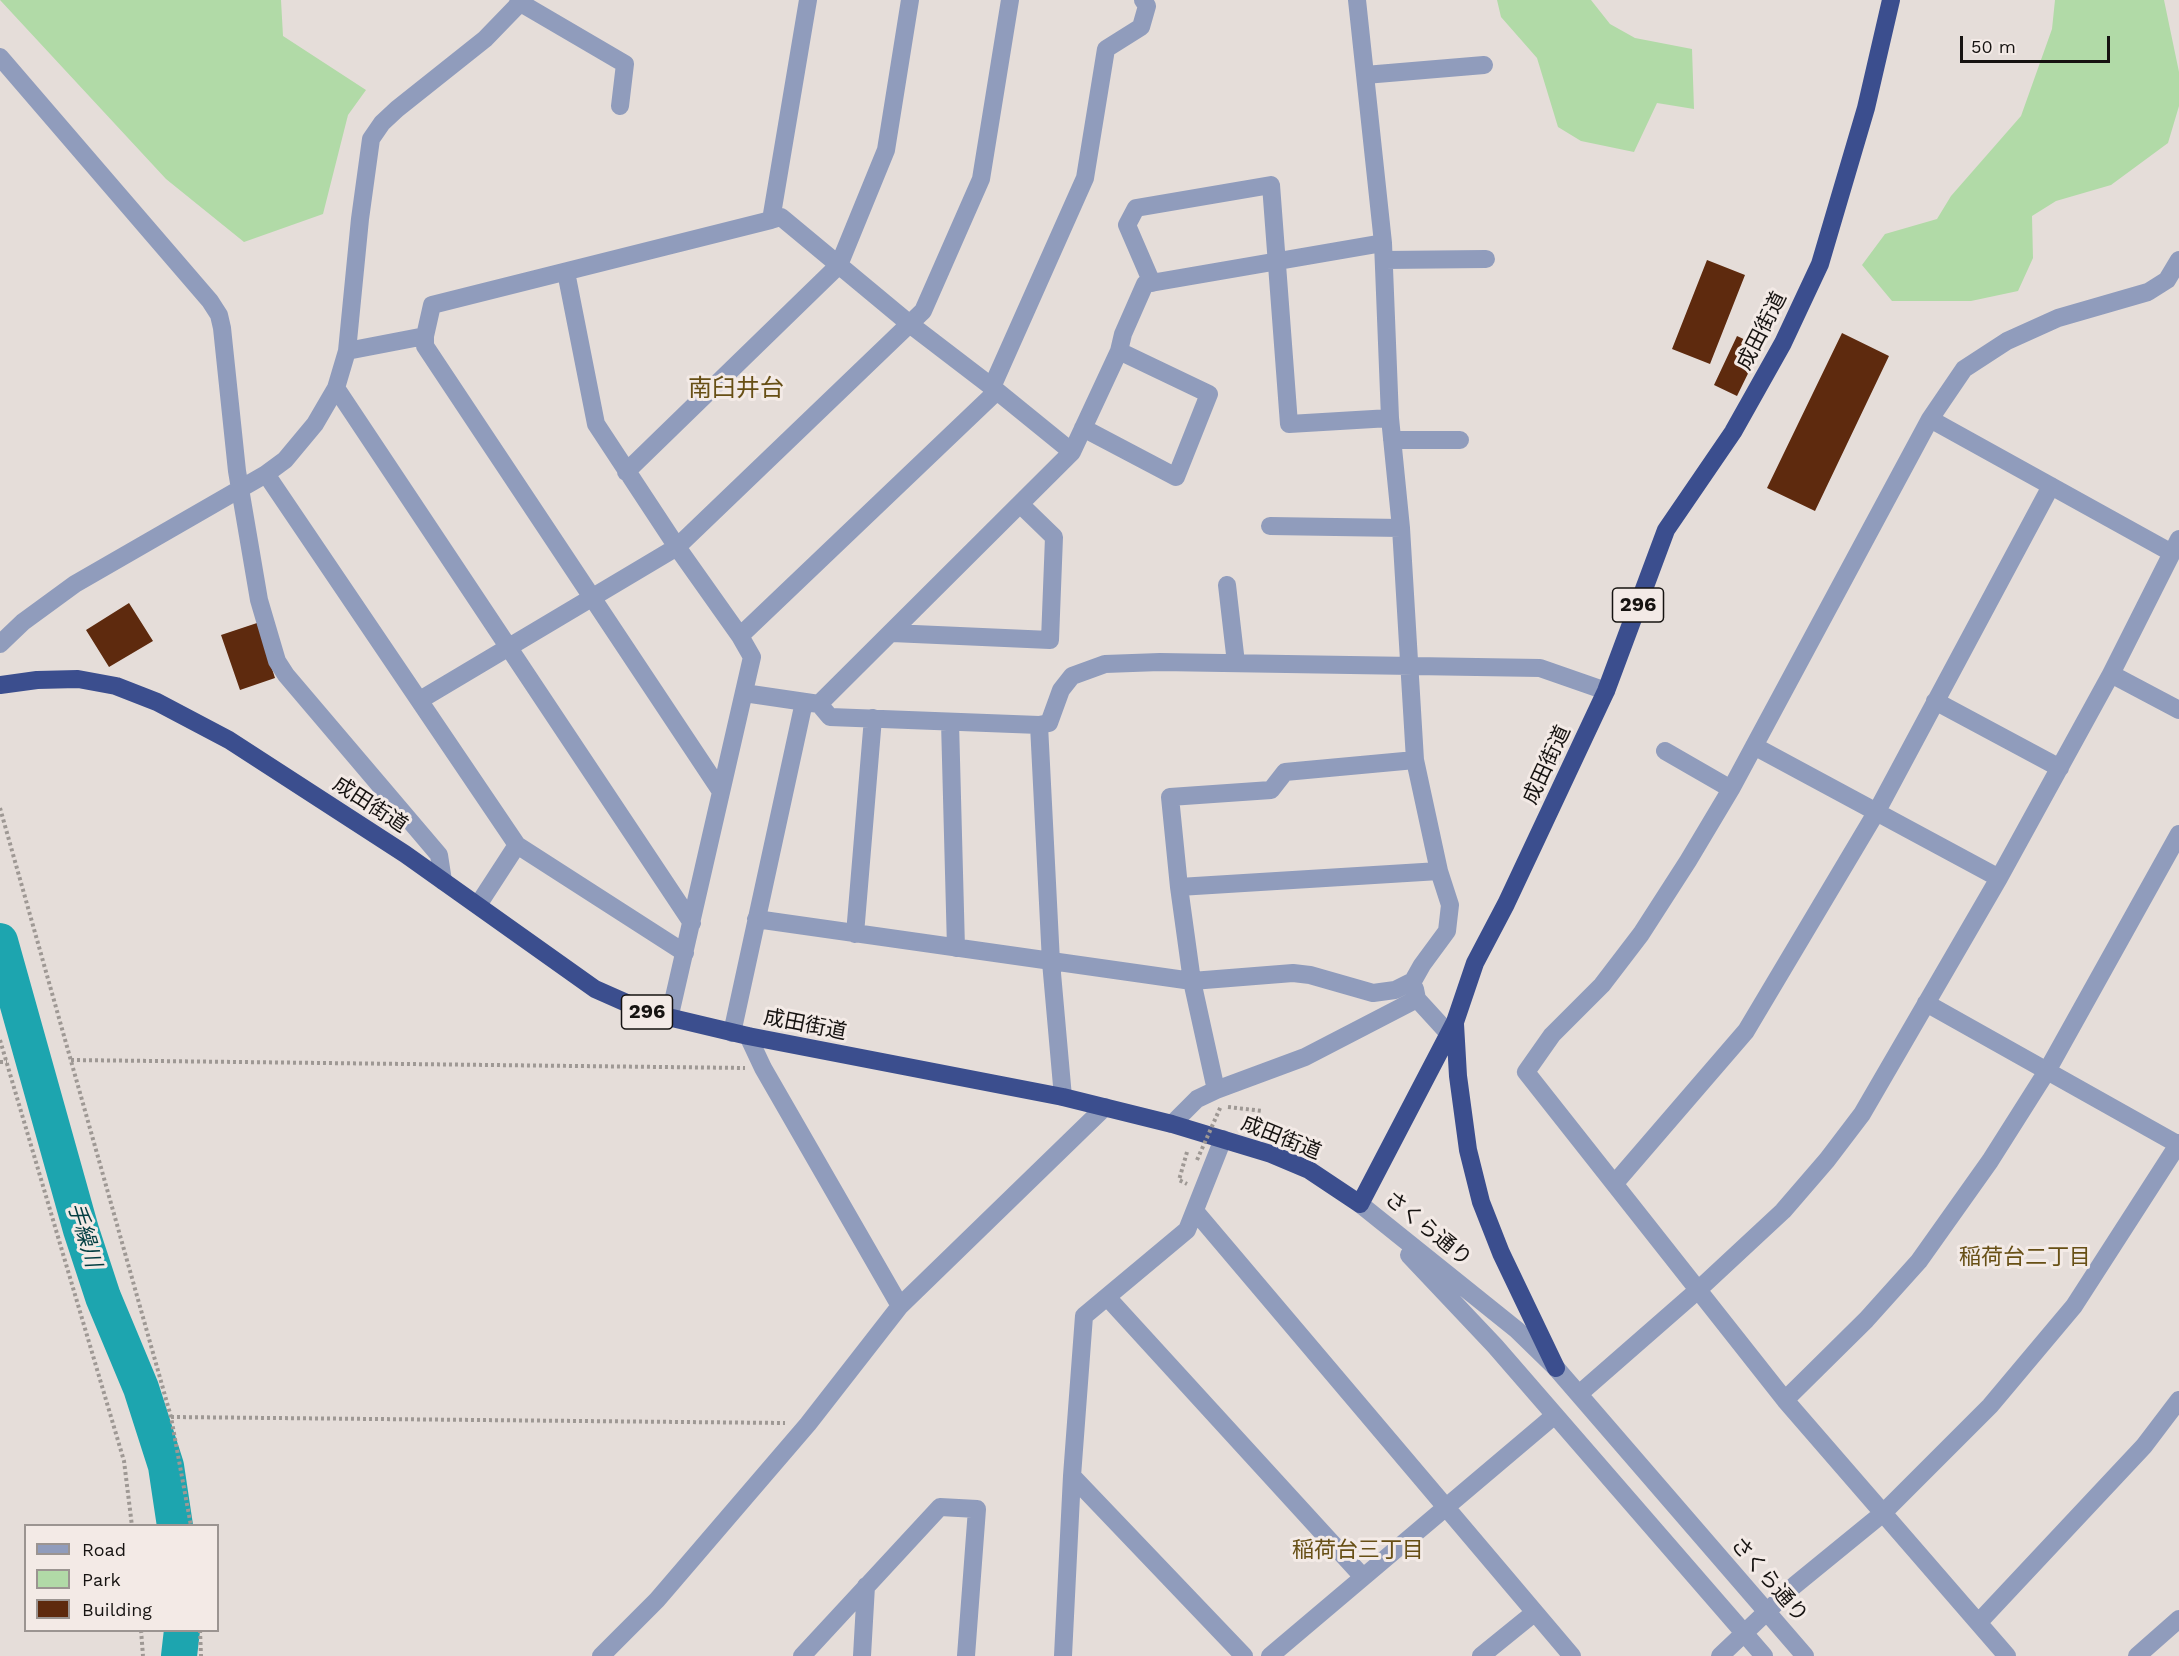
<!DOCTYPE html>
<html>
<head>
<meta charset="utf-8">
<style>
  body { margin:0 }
  #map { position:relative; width:2179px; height:1656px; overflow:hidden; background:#e5ddd9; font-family:"Work Sans",sans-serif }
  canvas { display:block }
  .legend { position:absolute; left:24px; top:1524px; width:195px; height:108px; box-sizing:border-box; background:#f3eae6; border:2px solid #9b9491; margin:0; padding:8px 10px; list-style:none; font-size:18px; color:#161311 }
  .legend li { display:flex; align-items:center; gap:12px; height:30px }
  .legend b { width:30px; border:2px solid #9b9491 }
  .scale { position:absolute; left:1960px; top:36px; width:150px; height:27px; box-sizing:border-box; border:3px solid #161311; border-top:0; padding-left:8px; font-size:18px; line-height:21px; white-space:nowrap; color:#161311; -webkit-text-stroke:4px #f3eae6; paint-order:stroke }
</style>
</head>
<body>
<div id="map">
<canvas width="2179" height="1656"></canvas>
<ul class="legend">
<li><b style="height:8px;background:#909cbc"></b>Road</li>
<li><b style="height:16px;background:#b1daa7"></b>Park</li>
<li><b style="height:16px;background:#5e2a0e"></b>Building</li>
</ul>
<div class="scale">50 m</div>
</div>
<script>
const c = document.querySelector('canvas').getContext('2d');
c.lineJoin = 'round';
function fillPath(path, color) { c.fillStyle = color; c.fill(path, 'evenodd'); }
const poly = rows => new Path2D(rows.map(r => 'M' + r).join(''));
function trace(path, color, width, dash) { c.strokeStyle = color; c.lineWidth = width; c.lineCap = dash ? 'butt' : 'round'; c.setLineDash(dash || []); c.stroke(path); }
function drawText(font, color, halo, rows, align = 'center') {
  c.font = font + ' "Work Sans","Noto Sans JP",sans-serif'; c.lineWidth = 6; c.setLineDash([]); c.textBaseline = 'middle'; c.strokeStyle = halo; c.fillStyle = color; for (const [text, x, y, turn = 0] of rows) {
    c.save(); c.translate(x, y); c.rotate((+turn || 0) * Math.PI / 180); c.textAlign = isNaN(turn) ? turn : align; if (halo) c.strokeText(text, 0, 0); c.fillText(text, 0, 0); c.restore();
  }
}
const green = poly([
  [0,0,281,0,283,36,366,90,348,115,323,214,244,242,166,179],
  [1497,0,1591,0,1610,24,1635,38,1692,49,1694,109,1657,103,1634,152,1581,141,1558,127,1537,58,1501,17],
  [2055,0,2164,0,2179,72,2179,106,2168,143,2111,185,2056,201,2032,216,2033,258,2018,291,1971,301,1892,301,1862,265,1885,234,1937,219,1951,196,2021,116,2052,29]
]);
const river = poly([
  [0,941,81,1230,103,1297,141,1388,166,1466,175,1526],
  [179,1656,182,1630]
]);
const building = poly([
  [1707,260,1745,275,1710,364,1672,349],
  [1842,333,1889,356,1815,511,1767,488],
  [1737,336,1761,347,1737,396,1714,385],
  [129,603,153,641,109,667,86,630],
  [257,623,275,678,240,690,221,635]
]);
const path = poly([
  [0,808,171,1417,191,1526],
  [0,1040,124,1461,132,1526],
  [71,1060,745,1068],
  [0,1062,7,1062],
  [1228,1107,1263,1111],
  [1187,1152,1179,1180,1187,1184],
  [171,1417,785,1423],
  [141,1630,143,1656],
  [200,1630,201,1656]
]);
const minor = poly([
  [519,2,625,64,620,106],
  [0,57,210,301,219,315,222,328,237,471,259,600,277,661,286,675,439,855,443,881],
  [1365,75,1484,65],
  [771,220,781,217,911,325,992,387,1072,452],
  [1384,260,1486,259],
  [566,272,596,424,677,547,740,636,752,657,669,1019],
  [1152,283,1127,225,1136,208,1271,185,1289,424,1390,418],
  [425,336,425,346,720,790],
  [347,351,425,336,432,305,771,220,808,0],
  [992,387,1085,178,1106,49,1141,27,1147,6,1143,0],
  [336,388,692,923],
  [1930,419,2172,553],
  [1083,428,1176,477,1209,394,1119,351],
  [1392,440,1460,440],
  [626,472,839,265,886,150,910,0],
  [266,474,517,845,685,953],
  [1270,526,1401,528],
  [1227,585,1236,663],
  [892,633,1050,640,1054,537,1021,505],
  [740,636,997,391],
  [0,644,23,622,75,584,266,474,285,460,315,424,336,388,347,351,360,219,371,139,382,123,397,109,485,39,516,7,520,0],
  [2111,674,2179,710],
  [744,693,819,704,1072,452,1119,351,1123,334,1145,284,1383,243],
  [420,700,677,547,923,311,981,179,1010,0],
  [1935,701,2060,768],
  [819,704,830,717,1039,725,1051,962,1063,1097],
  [950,722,956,948],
  [1039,725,1049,723,1061,690,1072,676,1105,664,1160,662,1540,668,1606,691],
  [1754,746,1999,878],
  [1665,751,1731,789],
  [1179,887,1439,871],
  [478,905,517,845],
  [756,919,1192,981,1293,973,1310,975,1373,993,1395,990,1413,981,1422,965,1447,931,1450,905,1439,871,1415,760,1401,528,1390,418,1383,243,1357,0],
  [855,934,873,718],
  [1415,989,1417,999,1449,1034],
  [1926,1003,2179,1145],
  [732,1033,804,702],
  [748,1036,763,1068,900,1306],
  [1216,1090,1192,981,1179,887,1170,797,1271,790,1285,772,1415,760],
  [1172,1124,1197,1099,1216,1090,1305,1057,1417,999],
  [1615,1183,1746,1031,1877,811,2051,486],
  [1360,1204,1517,1330,1556,1368,1805,1656],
  [1195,1211,1572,1656],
  [1409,1255,1495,1346,1764,1656],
  [1107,1297,1363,1577],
  [1579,1394,1698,1290,1783,1211,1827,1160,1862,1114,1999,878,2111,674,2179,539],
  [1785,1400,1866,1320,1919,1261,1990,1161,2047,1071,2179,834],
  [1072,1476,1244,1656],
  [1979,1622,2144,1446,2179,1400],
  [601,1656,657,1600,808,1424,900,1306,1105,1107],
  [802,1656,940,1507,977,1509,966,1656],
  [862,1656,866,1586],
  [1063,1656,1072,1476,1084,1316,1187,1230,1223,1139],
  [1270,1656,1555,1415],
  [1481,1656,1534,1613],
  [1720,1656,1795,1585,1882,1514,1990,1406,2074,1306,2179,1143],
  [2007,1656,1785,1400,1526,1072,1552,1035,1602,985,1641,934,1688,861,1731,789,1930,419,1964,369,2007,341,2058,318,2148,292,2167,280,2179,260],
  [2137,1656,2179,1619]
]);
const highway = poly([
  [0,685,37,680,78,679,116,686,157,702,229,740,405,854,595,989,647,1012,748,1036,1063,1097,1172,1124,1271,1154,1309,1170,1360,1204,1455,1022,1475,963,1506,904,1606,691,1666,530,1733,432,1783,343,1820,264,1866,108,1891,0],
  [1455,1024,1458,1076,1468,1150,1481,1202,1501,1253,1556,1368]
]);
const pathBridge = poly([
  [1197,1160,1221,1106]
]);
const shields = [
  [1638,605,51],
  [647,1012,51]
];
const shieldNames = [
  ["296",1638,605],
  ["296",647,1012]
];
const streetNames = [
  ["成田街道",1762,331,-63],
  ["成田街道",1547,765,-65],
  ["成田街道",370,805,33],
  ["成田街道",805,1025,11],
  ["成田街道",1281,1138,22],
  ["さくら通り",1428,1229,39],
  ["さくら通り",1769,1580,49]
];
const waterNames = [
  ["手繰川",84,1235,73]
];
const neighbourhoodNames = [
  ["稲荷台二丁目",2025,1258],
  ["稲荷台三丁目",1358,1551]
];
const quarterNames = [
  ["南臼井台",736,389]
];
fillPath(green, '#b1daa7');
trace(river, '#1da5af', 36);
fillPath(building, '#5e2a0e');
trace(path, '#9e9894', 4, [3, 3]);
trace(minor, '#909cbc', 18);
trace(highway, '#3b4e8e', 18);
trace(pathBridge, '#9e9894', 4, [3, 3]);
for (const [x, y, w] of shields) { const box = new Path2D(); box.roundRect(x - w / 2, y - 17, w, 34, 4.5); c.fillStyle = '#f3eae6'; c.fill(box); trace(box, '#161311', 1.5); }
drawText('bold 20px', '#161311', null, shieldNames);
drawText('21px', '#161311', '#f3eae6', streetNames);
drawText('italic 22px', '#033e42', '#f3eae6', waterNames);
drawText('22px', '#674f15', '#f3eae6', neighbourhoodNames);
drawText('24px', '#674f15', '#f3eae6', quarterNames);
</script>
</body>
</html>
